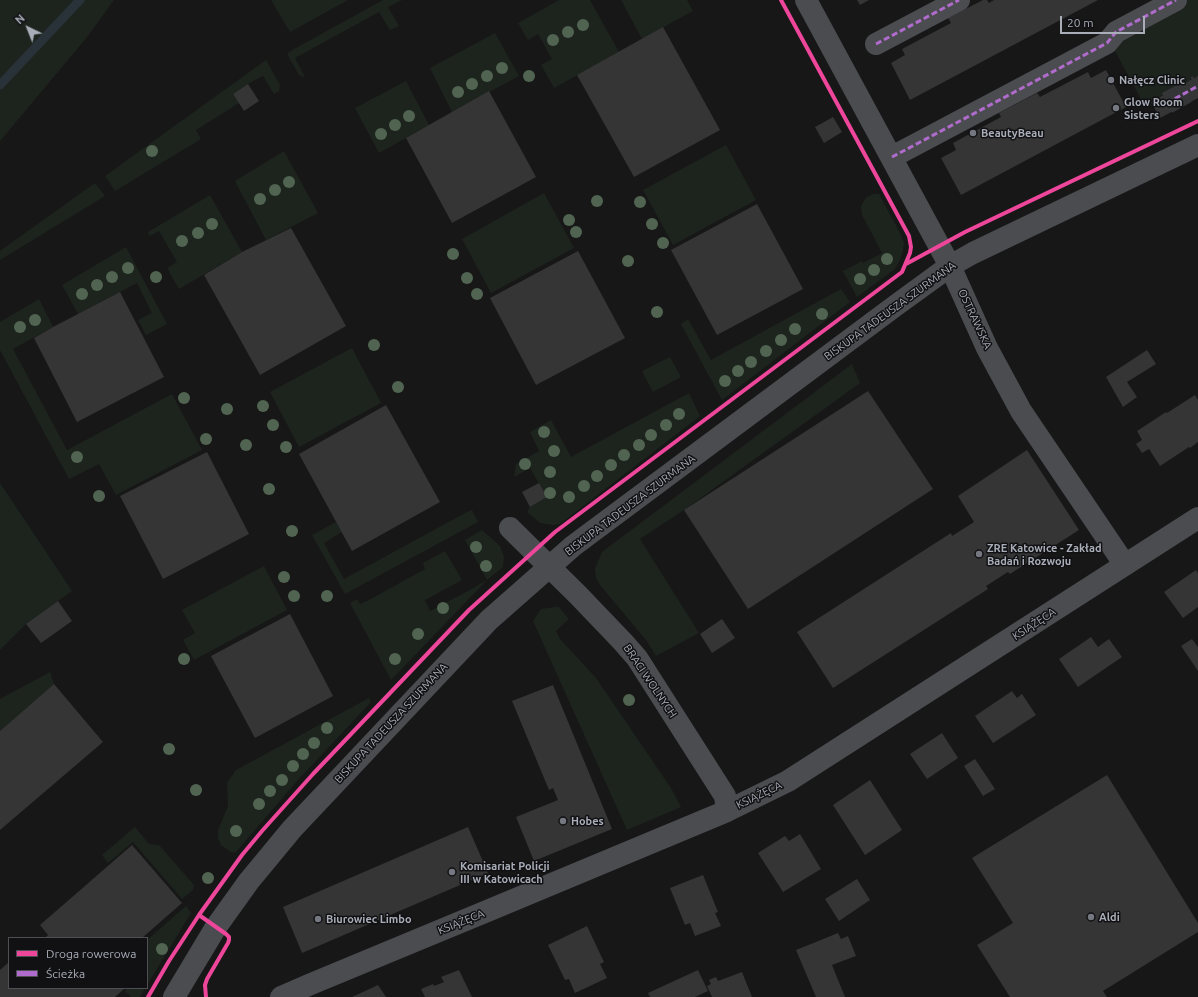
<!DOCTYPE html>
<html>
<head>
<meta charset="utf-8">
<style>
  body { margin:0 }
  #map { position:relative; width:1198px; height:997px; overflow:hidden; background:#171717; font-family:Ubuntu,sans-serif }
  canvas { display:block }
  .legend { position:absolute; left:8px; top:937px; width:140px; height:52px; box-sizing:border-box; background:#111113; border:1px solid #4d4f55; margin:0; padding:5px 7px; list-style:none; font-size:12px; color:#a8adb8 }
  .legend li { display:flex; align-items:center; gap:8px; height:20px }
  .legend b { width:20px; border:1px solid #4d4f55 }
  .north { position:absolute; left:8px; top:8px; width:40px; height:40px; -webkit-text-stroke:3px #111113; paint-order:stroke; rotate:317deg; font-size:11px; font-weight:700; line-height:16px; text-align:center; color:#a8adb8 }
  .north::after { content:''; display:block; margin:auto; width:14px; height:18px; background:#a8adb8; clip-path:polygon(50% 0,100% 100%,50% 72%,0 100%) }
  .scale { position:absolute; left:1060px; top:16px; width:85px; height:18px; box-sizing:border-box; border:2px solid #a8adb8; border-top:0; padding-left:5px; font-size:12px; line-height:14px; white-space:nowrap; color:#a8adb8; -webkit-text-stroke:3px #111113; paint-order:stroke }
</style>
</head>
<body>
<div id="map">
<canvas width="1198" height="997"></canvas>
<ul class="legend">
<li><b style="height:5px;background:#ed469a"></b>Droga rowerowa</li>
<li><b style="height:5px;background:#b06ccc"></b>Ścieżka</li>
</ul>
<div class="north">N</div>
<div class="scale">20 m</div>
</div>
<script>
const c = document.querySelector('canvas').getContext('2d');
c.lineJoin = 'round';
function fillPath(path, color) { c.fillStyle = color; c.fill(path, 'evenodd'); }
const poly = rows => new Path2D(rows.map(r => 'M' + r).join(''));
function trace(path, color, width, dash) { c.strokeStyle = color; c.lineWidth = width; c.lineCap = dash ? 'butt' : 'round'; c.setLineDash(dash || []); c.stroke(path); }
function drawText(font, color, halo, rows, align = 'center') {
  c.font = font + ' Ubuntu,sans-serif'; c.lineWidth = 3; c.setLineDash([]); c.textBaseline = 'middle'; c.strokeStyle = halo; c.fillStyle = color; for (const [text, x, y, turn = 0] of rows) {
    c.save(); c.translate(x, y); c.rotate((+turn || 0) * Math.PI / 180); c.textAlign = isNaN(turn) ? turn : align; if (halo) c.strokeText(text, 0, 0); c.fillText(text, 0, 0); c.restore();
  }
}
const green = poly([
  [0,0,114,0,88,36,0,141],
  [271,0,348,0,290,32],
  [383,0,402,0,388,7,399,26,390,30,379,12,295,58,305,77,299,75,287,54,294,49],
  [559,0,590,0,619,52,554,88,541,65,552,59,538,34,528,40,518,23],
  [621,0,687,0,693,11,642,39],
  [1186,0,1198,0,1198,76,1144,105,1115,51,1120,35],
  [495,33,519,76,452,112,430,68],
  [266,60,280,85,279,91,274,94,263,76,248,84,233,94,239,103,196,130,201,139,115,191,105,176],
  [406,81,429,125,379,153,355,108],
  [726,145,756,200,673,245,643,190],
  [284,151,318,213,266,240,235,181],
  [95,183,105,196,0,260,0,251],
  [544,193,574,248,491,293,462,239],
  [873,194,879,194,900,233,904,243,903,250,900,260,895,269,857,297,843,271,862,261,863,263,882,253,862,215,861,206,866,198],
  [210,195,242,252,179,289,167,268,177,262,159,231,150,236,148,232],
  [126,247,167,324,146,335,138,320,152,313,137,283,78,314,62,285],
  [841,289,850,302,722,400,681,324,688,319,711,360],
  [39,299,53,327,13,349,67,450,172,394,202,450,116,495,99,464,69,479,0,350,0,322],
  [352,348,381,403,299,447,270,392],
  [670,357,681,377,653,392,642,371],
  [852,364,860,383,684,510,640,539,699,633,656,656,646,640,600,585,596,578,595,569,602,552],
  [689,393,700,416,560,524,553,525,540,523,527,512,530,507,547,497,530,468,514,477,516,464,539,451,530,432,551,420,571,457],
  [0,483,72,591,26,624,0,650],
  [472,510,478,522,345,594,312,535,336,522,342,532,324,543,344,579,467,512],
  [482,530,500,546,504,557,503,567,487,580,391,680,350,603,357,599,360,604,369,600,425,569,423,563,445,551,462,580,425,600,430,611,468,591,487,580,465,540],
  [264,566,287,610,194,660,183,640,195,633,182,610],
  [555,607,559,607,569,619,556,631,560,639,596,678,671,788,681,807,627,830,533,621,541,609],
  [50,672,54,684,0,731,0,699],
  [369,698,371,702,298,780,235,853,231,852,221,845,218,838,218,830,228,806,227,783,236,770],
  [135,827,149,844,159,845,194,885,193,890,182,899,133,842,108,863,102,855],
  [186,906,191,913,147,985,147,940],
  [128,988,145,988,140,997,131,997,125,991]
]);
const stream = poly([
  [0,85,80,0]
]);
const building = poly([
  [857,0,869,0,860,5],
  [983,0,987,0,989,3,994,0,1098,0,910,100,891,63,905,55,902,49,951,23,948,18],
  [663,27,720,130,634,177,577,75],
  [1106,70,1126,107,961,195,941,158,956,150,953,143,1001,117,999,113,1037,93,1040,97,1088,72,1091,78],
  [1198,76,1198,98,1160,118,1151,102],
  [248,84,259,101,244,111,233,94],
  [489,91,536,177,452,223,406,138],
  [833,117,842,132,824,143,815,127],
  [757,204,803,289,717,335,671,250],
  [291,228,346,326,260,375,204,275,242,252],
  [578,251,625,338,536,385,490,298],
  [120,292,164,377,77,422,34,338,53,327],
  [1147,350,1156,364,1127,382,1137,397,1123,407,1106,377],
  [868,391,933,489,748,609,684,510],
  [1195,395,1198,400,1198,442,1190,448,1189,447,1160,466,1149,449,1142,453,1136,444,1142,440,1137,431,1166,412,1167,413],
  [386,405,440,502,352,551,299,454],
  [1027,450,1079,530,1010,574,1008,572,986,586,988,589,833,688,797,632,951,533,952,536,974,522,958,496],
  [207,452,249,534,163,579,120,496],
  [539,483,547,497,530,507,522,492],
  [1196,570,1198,573,1198,607,1183,618,1164,592],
  [58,601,72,621,41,643,26,624],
  [290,614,333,696,255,738,211,656],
  [722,619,735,638,712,653,700,634],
  [1091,637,1098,647,1109,639,1122,657,1078,687,1059,659],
  [1192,639,1198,647,1198,671,1181,646],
  [54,684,103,742,0,830,0,731],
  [553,685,612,829,534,861,516,817,558,800,553,788,549,790,512,701],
  [1012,691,1017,698,1022,694,1036,715,993,743,975,716],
  [942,733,958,758,927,779,910,754],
  [975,759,995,789,983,796,964,766],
  [1107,775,1198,923,1198,932,1103,991,1107,997,1010,997,977,945,1013,923,972,858],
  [870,780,902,830,865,855,833,805],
  [468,827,488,873,302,953,283,907],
  [800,834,821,869,783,892,758,853,785,836,789,841],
  [132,845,182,903,142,938,45,938,48,935,40,925],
  [703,875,718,912,715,913,721,926,695,936,690,923,685,925,670,888],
  [857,879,870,900,839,921,825,899],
  [587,926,604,962,600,964,607,978,575,993,569,979,565,980,548,945],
  [838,933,841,939,848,936,856,956,832,965,845,997,816,997,796,950],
  [9,962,9,988,125,988,115,997,0,997,0,970],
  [459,970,472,997,425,997,421,989,433,984,434,986,444,982,441,977],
  [698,970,708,991,695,997,650,997,648,993],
  [742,972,752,997,712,997,707,986,711,984,709,980,716,977,718,981],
  [378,985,386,997,352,997]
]);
const minorTunnel = poly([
  [1167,103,1198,86]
]);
const minor = poly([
  [806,0,950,266,987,348,1021,411,1125,565],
  [876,44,959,0],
  [892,157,1107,43,1116,32,1176,0],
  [510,528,578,595,623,642,637,658,725,796,727,811],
  [174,997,216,927,249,881,292,829,489,620,573,546,895,306,950,266,973,253,1198,145],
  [281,997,311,984,492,909,727,811,788,781,1198,518]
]);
const quiet = poly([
  [876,44,959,0],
  [1167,103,1198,86],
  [892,157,1107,43,1116,32,1176,0]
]);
const cycleway = poly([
  [906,264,965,232,1198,121],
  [199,915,226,934,229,937,229,940,228,943,207,979,205,985,206,997],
  [148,997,169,961,199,915,242,855,262,831,313,774,469,610,555,532,902,272,910,253,911,247,909,236,781,0]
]);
const trees = [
  [583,25],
  [568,32],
  [553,40],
  [502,68],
  [487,76],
  [529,76],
  [472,84],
  [458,92],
  [409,116],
  [395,125],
  [381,134],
  [152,151],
  [289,182],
  [275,190],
  [260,199],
  [597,201],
  [640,202],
  [569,220],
  [212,224],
  [652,224],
  [576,232],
  [198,233],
  [182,241],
  [663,243],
  [453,254],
  [887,259],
  [628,261],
  [128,268],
  [874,270],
  [112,277],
  [156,277],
  [467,278],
  [860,279],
  [97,285],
  [82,294],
  [477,294],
  [657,312],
  [822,314],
  [35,320],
  [20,327],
  [795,329],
  [781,340],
  [374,345],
  [766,351],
  [751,362],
  [738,371],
  [725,381],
  [398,387],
  [184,398],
  [263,406],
  [227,409],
  [679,414],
  [273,425],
  [666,425],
  [544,432],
  [651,435],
  [206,439],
  [246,445],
  [639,445],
  [286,447],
  [554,451],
  [624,455],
  [77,457],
  [525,464],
  [611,465],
  [550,472],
  [597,476],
  [584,486],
  [269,489],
  [550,493],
  [99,496],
  [569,497],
  [292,531],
  [476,547],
  [486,566],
  [284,577],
  [294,596],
  [327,596],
  [443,608],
  [418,634],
  [184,659],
  [395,659],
  [629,700],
  [327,728],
  [314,743],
  [169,749],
  [303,754],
  [293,766],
  [282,780],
  [196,790],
  [270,791],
  [259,804],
  [236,831],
  [208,878],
  [162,949]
];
const markers = [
  [1111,80,4,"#757880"],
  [1116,108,4,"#757880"],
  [973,133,4,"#757880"],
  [979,554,4,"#757880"],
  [563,821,4,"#757880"],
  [452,872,4,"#757880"],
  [1091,917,4,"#757880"],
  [318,919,4,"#757880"]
];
const poiNames = [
  ["Nałęcz Clinic",1119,80],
  ["Glow Room",1124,102],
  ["Sisters",1124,115],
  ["BeautyBeau",981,133],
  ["ZRE Katowice - Zakład",987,548],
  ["Badań i Rozwoju",987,561],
  ["Hobes",571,821],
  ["Komisariat Policji",460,866],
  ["III w Katowicach",460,879],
  ["Aldi",1099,917],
  ["Biurowiec Limbo",326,919]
];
const streetNames = [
  ["BISKUPA TADEUSZA SZURMANA",890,311,-36],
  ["OSTRAWSKA",975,319,65],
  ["BISKUPA TADEUSZA SZURMANA",630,505,-37],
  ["KSIĄŻĘCA",1034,624,-33],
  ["BRACI WOLNYCH",650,681,56],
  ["BISKUPA TADEUSZA SZURMANA",391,723,-47],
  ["KSIĄŻĘCA",759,795,-26],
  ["KSIĄŻĘCA",461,922,-22]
];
fillPath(green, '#1d241e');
trace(stream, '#2a3239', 9);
fillPath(building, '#353536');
trace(minorTunnel, '#343537', 22, [22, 11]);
trace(minor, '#4b4c50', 22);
trace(quiet, '#b06ccc', 3, [6, 3]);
trace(cycleway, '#ed469a', 4);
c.fillStyle = '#506451';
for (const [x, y] of trees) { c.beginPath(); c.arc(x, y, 6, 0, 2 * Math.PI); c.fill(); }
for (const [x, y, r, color] of markers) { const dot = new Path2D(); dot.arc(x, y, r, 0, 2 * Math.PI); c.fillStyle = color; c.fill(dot); trace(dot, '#111113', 1.5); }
drawText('bold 11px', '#a8adb8', '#111113', poiNames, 'left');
drawText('11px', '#a8adb8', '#111113', streetNames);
</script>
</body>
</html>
